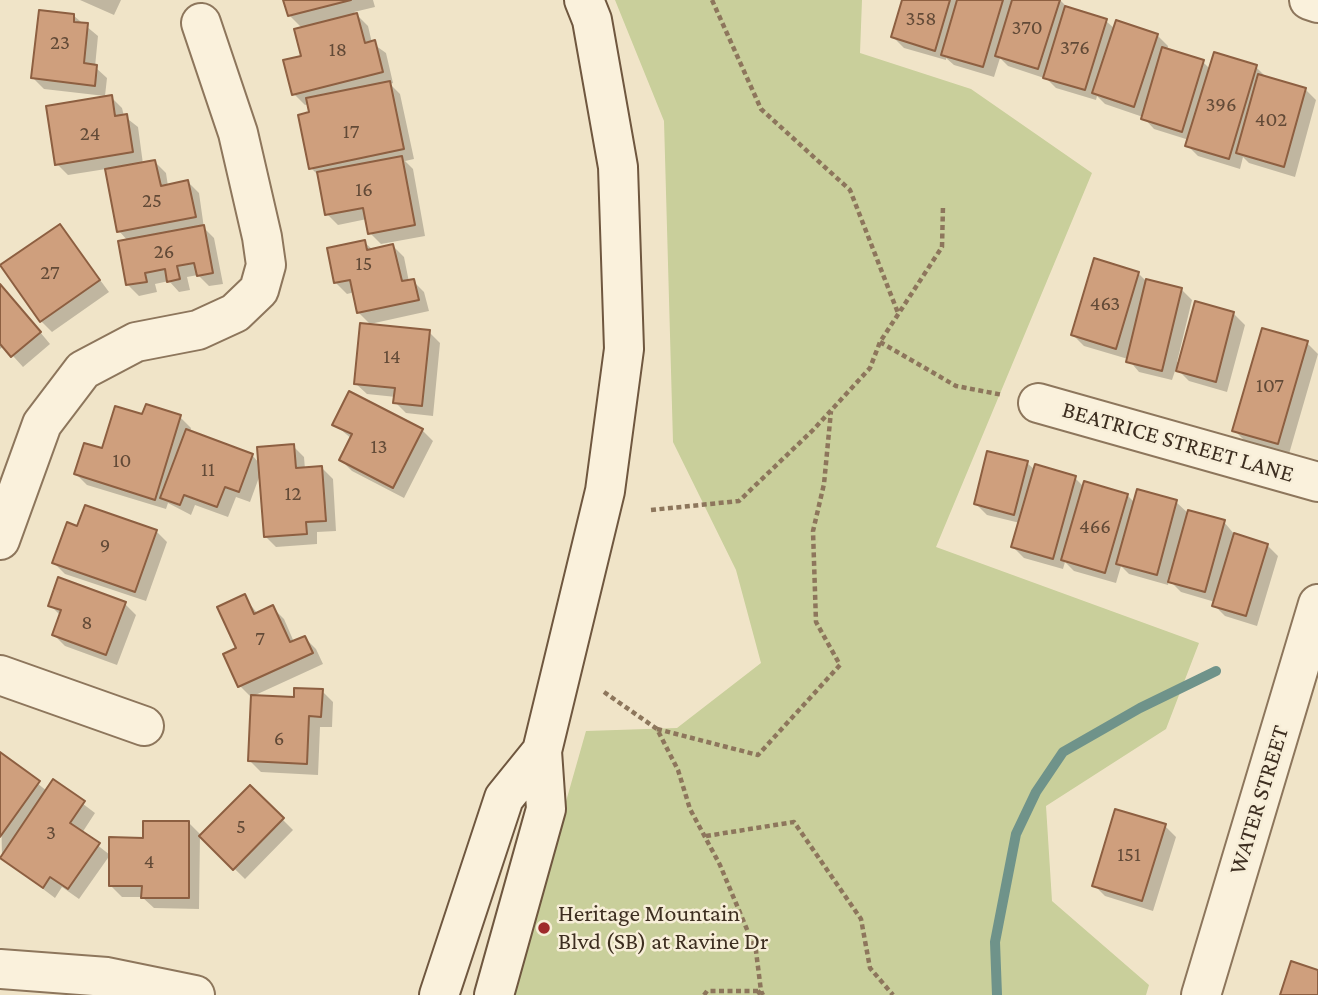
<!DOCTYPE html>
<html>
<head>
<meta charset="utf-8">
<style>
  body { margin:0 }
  canvas { display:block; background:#f0e4c8 }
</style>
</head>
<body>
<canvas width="1318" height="995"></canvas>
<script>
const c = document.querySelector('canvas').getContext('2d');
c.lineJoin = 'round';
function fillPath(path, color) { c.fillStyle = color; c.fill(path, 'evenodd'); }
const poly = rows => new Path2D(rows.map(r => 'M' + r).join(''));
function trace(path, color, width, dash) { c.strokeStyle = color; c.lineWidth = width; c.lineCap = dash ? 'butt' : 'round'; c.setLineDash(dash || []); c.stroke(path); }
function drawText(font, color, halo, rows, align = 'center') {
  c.font = font + ' "Crimson Pro",serif'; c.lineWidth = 5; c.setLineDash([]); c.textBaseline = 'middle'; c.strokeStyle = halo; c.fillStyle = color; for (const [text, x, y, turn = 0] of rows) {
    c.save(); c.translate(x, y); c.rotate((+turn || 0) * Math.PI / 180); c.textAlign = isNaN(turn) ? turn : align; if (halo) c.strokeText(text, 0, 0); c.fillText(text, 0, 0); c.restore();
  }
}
const green = poly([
  [615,0,862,0,860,53,971,89,1092,173,936,547,1199,643,1166,729,1046,806,1052,901,1149,985,1146,995,511,995,586,731,677,728,761,663,736,570,673,442,664,121]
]);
const shadow = poly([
  [80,0,121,0,114,15],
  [285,0,373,0,375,7,354,12,368,26,372,43,386,53,393,83,390,84,400,94,414,159,405,161,413,169,425,236,381,244,370,233,367,219,338,225,327,214,320,177,311,168,309,104,305,105,294,94,303,57,303,29,289,15],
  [904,0,1060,0,1070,10,1106,21,1115,29,1157,35,1168,46,1167,51,1203,62,1210,69,1256,67,1267,78,1305,89,1316,100,1295,177,1249,163,1243,157,1240,169,1198,156,1187,145,1189,140,1154,129,1143,117,1105,104,1097,96,1096,100,1056,88,1047,79,1008,66,1000,58,994,77,954,65,946,58,946,60,904,48,893,37],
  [74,16,98,36,95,67,107,78,105,96,44,89,33,78],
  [111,97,122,108,124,116,138,127,143,164,155,162,166,173,168,186,188,182,199,193,204,228,214,238,223,284,209,286,198,275,187,277,190,290,179,292,169,281,155,284,157,292,139,296,128,285,128,241,119,231,106,169,68,175,57,164],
  [60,226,109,292,52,332,41,321],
  [364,242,373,250,393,246,404,257,409,282,413,281,424,292,429,311,370,324,359,313,355,292,347,294,336,283],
  [1138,273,1147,282,1181,289,1192,300,1177,362,1180,363,1196,304,1234,314,1245,325,1227,392,1189,381,1176,368,1172,380,1139,372,1128,359,1084,346,1073,335],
  [0,284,50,344,23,367,4,346,0,349],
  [429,332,440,343,433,416,406,413,395,402,396,397,367,394,355,383],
  [1307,343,1318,354,1289,454,1245,441,1234,430],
  [144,416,180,417,191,428,190,432,252,455,260,464,293,446,304,457,305,469,322,468,333,479,336,531,317,532,317,544,276,547,265,536,261,472,250,502,236,497,228,517,195,505,191,515,168,503,166,509,87,485,76,474],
  [334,424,422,430,433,441,404,498,352,471,341,460,352,439],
  [1027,463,1035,470,1075,478,1084,487,1127,495,1135,503,1176,502,1189,514,1224,522,1235,535,1267,545,1278,556,1257,626,1225,616,1214,605,1215,602,1181,592,1169,580,1168,585,1129,574,1121,566,1116,583,1074,571,1065,562,1063,569,1024,558,1013,547,1020,523,987,515,976,504],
  [79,528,156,531,167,542,146,601,65,574,54,563],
  [244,597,258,614,273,608,284,619,294,642,305,638,316,649,323,664,251,697,240,686,238,649],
  [125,604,136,615,117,665,65,646,54,635,61,616,50,605],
  [322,691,333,702,332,727,320,727,318,775,261,772,249,760,296,698],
  [0,754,47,791,54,782,95,813,82,833,110,855,79,899,62,887,55,898,2,858],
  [250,787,293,830,245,879,201,836],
  [189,823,200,834,199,909,154,908,142,897,122,897,111,886,145,840],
  [1165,826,1176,837,1153,911,1105,896,1094,885]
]);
const stream = poly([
  [997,995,995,942,1016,834,1036,792,1063,752,1140,708,1216,671]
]);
const building = poly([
  [283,0,351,0,288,16,283,0],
  [902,0,950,0,935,51,891,37,902,0],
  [957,0,1003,0,983,67,941,55,957,0],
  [1012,0,1060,0,1038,69,995,56,1012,0],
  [1065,6,1107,19,1085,90,1043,78,1065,6],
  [39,10,74,14,74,22,88,23,84,63,97,65,95,86,31,78,39,10],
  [357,13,365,43,375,40,383,72,292,95,283,60,301,56,294,29,357,13],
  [1116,20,1158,34,1134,107,1092,93,1116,20],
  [1162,47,1204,60,1182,132,1141,119,1162,47],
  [1214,52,1257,65,1229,159,1185,146,1214,52],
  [1258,74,1306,88,1284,167,1236,153,1258,74],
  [390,81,404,149,309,169,298,115,309,112,306,98,390,81],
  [112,95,115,116,127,114,133,152,55,165,46,106,112,95],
  [402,156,415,225,368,234,363,208,325,215,317,172,402,156],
  [155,160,161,186,188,180,196,217,117,232,105,169,155,160],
  [60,224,100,280,40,322,0,265,60,224],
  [204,225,213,273,197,276,194,263,177,266,180,279,167,282,165,269,145,273,147,282,126,285,118,241,204,225],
  [365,240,367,250,393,244,402,281,414,279,419,300,357,313,350,280,334,283,327,248,365,240],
  [1094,258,1139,272,1116,349,1071,335,1094,258],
  [1146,279,1182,288,1162,371,1126,362,1146,279],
  [0,284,41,332,11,357,0,344,0,284],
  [1195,301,1234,312,1216,382,1176,371,1195,301],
  [360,323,430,330,422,406,393,403,395,388,354,384,360,323],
  [1262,328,1308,341,1278,444,1232,431,1262,328],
  [349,391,423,429,393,488,339,460,352,434,332,425,349,391],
  [146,404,181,415,155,500,74,474,84,443,102,448,115,406,142,414,146,404],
  [186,429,253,454,239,492,225,487,217,507,184,495,180,505,160,498,186,429],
  [294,444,296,468,322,466,326,521,306,522,307,534,264,537,257,447,294,444],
  [987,451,1028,461,1014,515,974,504,987,451],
  [1035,464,1076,476,1053,559,1011,547,1035,464],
  [1084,481,1128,494,1105,573,1061,560,1084,481],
  [1137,489,1177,500,1157,575,1116,564,1137,489],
  [85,505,157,530,135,592,52,563,67,522,77,526,85,505],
  [1188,510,1225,520,1205,592,1168,582,1188,510],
  [1234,533,1268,544,1246,616,1212,606,1234,533],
  [58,577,126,602,106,655,52,635,61,610,48,606,58,577],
  [245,594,254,614,273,605,290,642,305,636,313,653,238,687,223,654,236,648,217,607,245,594],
  [294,688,323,689,321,717,309,716,307,764,248,761,251,695,294,697,294,688],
  [0,752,40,781,0,837,0,752],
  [53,779,85,801,70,823,100,843,68,889,50,877,43,888,0,858,53,779],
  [250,785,284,818,233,870,199,836,250,785],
  [1115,809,1166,824,1142,901,1092,886,1115,809],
  [143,821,189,821,189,898,141,898,142,886,109,886,109,837,143,838,143,821],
  [1291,961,1318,970,1318,995,1280,995,1291,961]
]);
const path = poly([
  [712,0,761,109,850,190,898,313],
  [880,342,956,386,1003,395],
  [651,510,739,501,813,430,870,368,880,342,942,247,943,206],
  [604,692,657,729,678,770,690,809,720,865,756,951,761,991,756,995],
  [657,729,758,755,840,665,816,622,813,531,824,484,831,411],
  [706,836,794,822,861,919,870,968,893,995],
  [704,995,707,991,761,991,763,995]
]);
const minor = poly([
  [1309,0,1318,3],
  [1038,403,1318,482],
  [0,540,42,424,83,370,136,342,198,330,235,313,259,290,266,265,262,237,238,133,201,23],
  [0,675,144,726],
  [1201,995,1318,604]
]);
const tertiary = poly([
  [0,969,107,977,195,995]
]);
const secondary = poly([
  [439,995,504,798,542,751],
  [494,995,546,809,542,751,605,491,624,349,618,167,592,20,584,0]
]);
const markers = [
  [544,928,7,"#9e2a2b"]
];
const numberNames = [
  ["358",921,19],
  ["370",1027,28],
  ["23",60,43],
  ["376",1075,48],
  ["18",338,50],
  ["396",1221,105],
  ["402",1271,120],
  ["17",351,132],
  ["24",90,134],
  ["16",364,190],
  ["25",152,201],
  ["26",164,252],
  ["15",364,264],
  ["27",50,273],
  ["463",1105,304],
  ["14",392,357],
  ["107",1270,386],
  ["13",379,447],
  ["10",122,461],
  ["11",208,470],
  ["12",293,494],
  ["466",1095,527],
  ["9",105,546],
  ["8",87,623],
  ["7",260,639],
  ["6",279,739],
  ["5",241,827],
  ["3",51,833],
  ["151",1129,855],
  ["4",149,862]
];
const streetNames = [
  ["BEATRICE STREET LANE",1178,442,16],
  ["WATER STREET",1259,800,-73]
];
const poiNames = [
  ["Heritage Mountain",558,914],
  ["Blvd (SB) at Ravine Dr",558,942]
];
fillPath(green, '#c9cf9b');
fillPath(shadow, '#0003');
trace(stream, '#6f938a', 10);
fillPath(building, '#cf9f7d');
trace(building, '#8d5f41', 2);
trace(minor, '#8d765c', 42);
trace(tertiary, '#8d765c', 42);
trace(secondary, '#6f573f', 42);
trace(path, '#8d765c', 4.5, [5, 3.5]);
trace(minor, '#faf1dc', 38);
trace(tertiary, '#faf1dc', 38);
trace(secondary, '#faf1dc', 38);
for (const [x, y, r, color] of markers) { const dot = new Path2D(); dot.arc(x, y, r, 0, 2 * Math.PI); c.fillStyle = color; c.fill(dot); trace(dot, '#f7eed8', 2.5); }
drawText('21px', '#624a37', null, numberNames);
drawText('24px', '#3d2e20', '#f7eed8', streetNames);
drawText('24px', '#3d2e20', '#f7eed8', poiNames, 'left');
</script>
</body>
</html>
